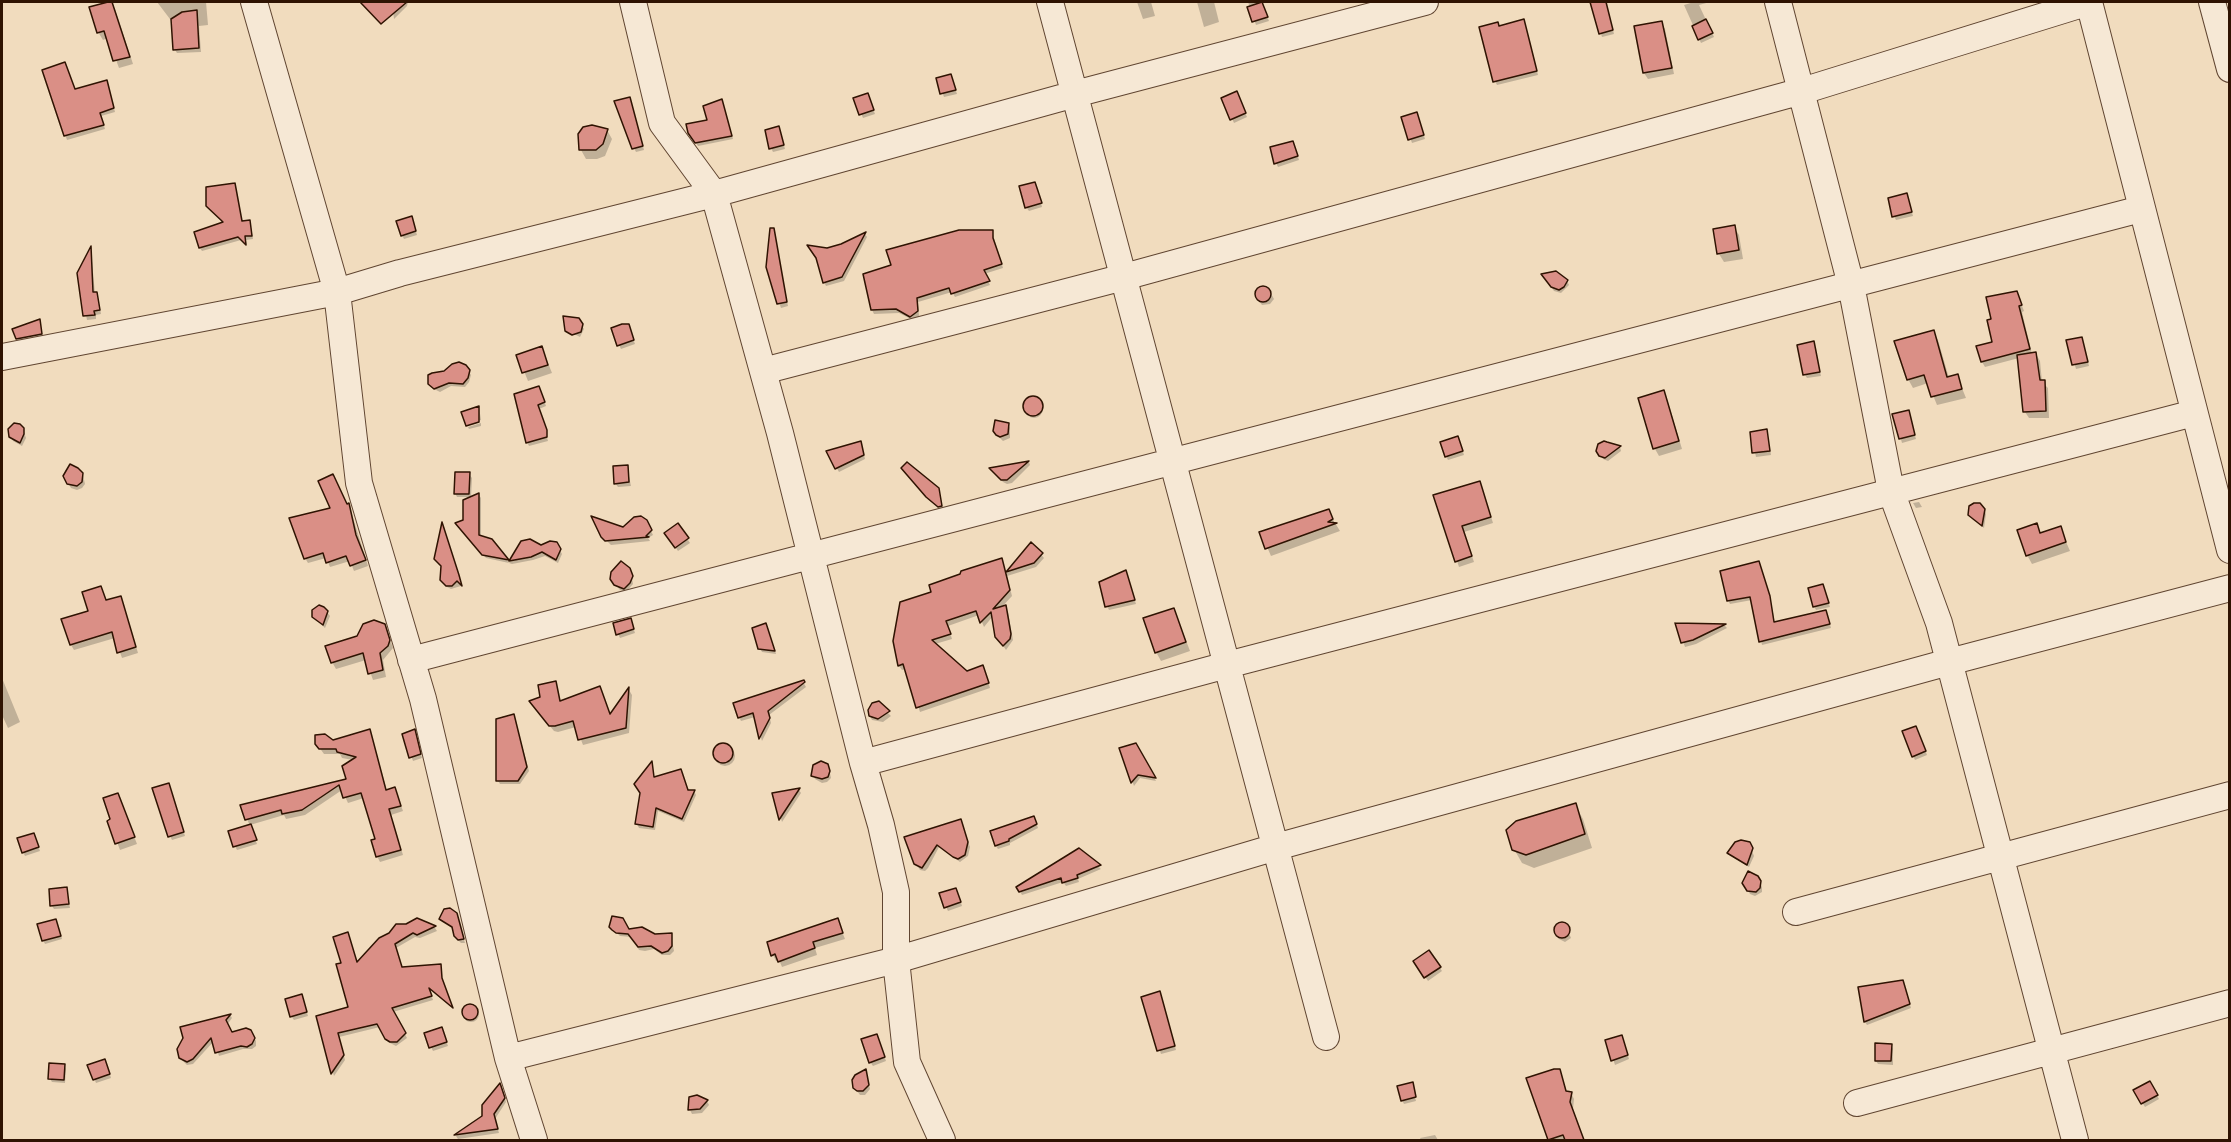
<!DOCTYPE html>
<html>
<head>
<meta charset="utf-8">
<style>
  body { margin:0 }
  #map { position:relative; width:2231px; height:1142px; overflow:hidden; background:#f1dcbe; font-family:"Libre Caslon Text",serif }
  canvas { display:block }
  .frame { position:absolute; inset:0; border:3px solid #2f1302; pointer-events:none }
</style>
</head>
<body>
<div id="map">
<canvas width="2231" height="1142"></canvas>
<div class="frame"></div>
</div>
<script>
const c = document.querySelector('canvas').getContext('2d');
c.lineJoin = 'round';
function fillPath(path, color) { c.fillStyle = color; c.fill(path, 'evenodd'); }
const poly = rows => new Path2D(rows.map(r => 'M' + r).join(''));
function trace(path, color, width, dash) { c.strokeStyle = color; c.lineWidth = width; c.lineCap = dash ? 'butt' : 'round'; c.setLineDash(dash || []); c.stroke(path); }
const shadow = poly([
  [111,2,115,9,133,64,119,68,108,38,103,40,98,32,91,8],
  [157,2,206,2,208,25,199,26,201,52,177,53,175,50,173,23],
  [392,2,408,2,407,6,394,19],
  [1137,2,1151,2,1155,16,1143,19],
  [1197,2,1214,2,1219,22,1204,27],
  [1248,2,1261,2,1269,21,1256,25],
  [1591,2,1606,2,1614,34,1602,37],
  [1694,2,1710,2,1699,5,1714,37,1701,43,1684,5],
  [1661,23,1665,29,1674,74,1648,79,1644,73,1636,28],
  [1525,25,1538,75,1497,85,1495,81,1499,27],
  [44,71,75,90,108,85,115,112,101,116,105,129,67,140],
  [937,79,952,79,957,94,944,97],
  [1238,97,1247,117,1234,123,1223,99],
  [630,98,644,150,636,152,634,148],
  [869,98,875,114,863,118,855,99],
  [723,105,733,139,698,146,692,137],
  [1417,114,1425,139,1412,143,1403,118],
  [779,128,785,149,773,152,771,148],
  [607,130,612,139,605,156,597,159,586,159,581,150],
  [1293,142,1299,160,1278,167,1276,163],
  [234,184,242,222,250,221,253,239,246,240,247,245,241,240,202,251,200,248,224,224,208,206],
  [1037,187,1042,207,1029,211,1026,207],
  [1908,198,1913,216,1896,220,1894,216],
  [413,222,417,235,404,239,402,235],
  [1734,227,1739,235,1743,259,1724,262,1719,254],
  [773,230,788,306,781,308,767,267],
  [992,231,1003,268,984,274,990,285,955,297,952,292,918,302,919,316,913,320,899,313,874,314,872,310,893,266],
  [865,234,867,237,844,281,826,286,824,282,827,249,842,245],
  [91,250,95,294,98,297,101,314,96,315,96,319,87,320,78,274],
  [1543,275,1567,281,1569,285,1561,293,1554,291],
  [1263,287,1269,290,1274,299,1270,304,1262,305,1259,301,1257,292],
  [2017,293,2024,311,2022,312,2032,354,2036,354,2040,361,2042,382,2048,388,2049,418,2029,418,2025,412,2019,358,1985,367,1982,362,1993,343,1993,321],
  [578,320,584,329,580,337,566,330],
  [39,321,43,338,19,342,17,338],
  [630,330,635,344,621,349,619,345],
  [1933,332,1938,340,1949,378,1957,376,1966,398,1937,405,1928,383,1913,388,1908,379],
  [2082,338,2089,366,2076,369,2068,341],
  [1813,343,1821,376,1807,378,1805,375],
  [542,348,552,373,528,381,518,356],
  [468,371,471,375,469,382,465,387,451,386,440,392,432,388,429,384],
  [541,392,546,406,539,409,548,441,529,446,527,442],
  [1663,392,1667,399,1682,449,1659,456,1655,449,1640,399],
  '1025 409a9 9 0 1 1 18 0a9 9 0 1 1-18 0Z',
  [479,407,481,420,467,424],
  [1908,412,1916,439,1902,443,1894,415],
  [481,423,481,426,469,429,468,427],
  [1008,424,1010,428,1010,438,1003,441,997,435],
  [23,429,26,438,22,446,13,441,10,436],
  [1767,431,1771,455,1756,457,1751,433],
  [1460,442,1464,455,1448,460,1446,456],
  [1605,443,1620,447,1621,451,1608,461,1603,459,1598,451],
  [862,446,865,459,839,472,828,452],
  [1029,462,1030,465,1012,483,1007,484,1003,482,991,469],
  [627,467,631,486,618,487,615,483],
  [905,472,938,489,943,510,930,501],
  [469,474,472,478,471,497,457,497,455,493],
  [83,475,85,484,82,488,77,490,71,488,64,476],
  [1482,488,1493,523,1464,532,1474,562,1459,567,1435,496],
  [479,495,481,498,481,537,491,540,509,563,486,558,459,527,464,521],
  [1919,502,1922,507,1916,508,1913,503],
  [349,505,368,566,354,571,350,561,330,567,326,558,308,563,305,558],
  [1984,509,1986,514,1984,528,1971,516],
  [1332,518,1340,531,1271,556,1261,533],
  [646,521,653,535,648,538,650,541,611,545,602,536],
  [678,525,690,543,678,551,668,537],
  [2036,525,2041,534,2060,528,2070,551,2032,564,2027,555],
  [444,527,461,586,451,589,445,586,442,581,443,568,435,559],
  [525,541,541,547,556,543,562,554,558,563,545,556,533,560,512,564,509,563],
  [1032,544,1044,558,1036,567,1007,576,1012,596,1000,609,1005,607,1008,612,1013,640,1006,650,998,638,993,616,984,627,979,615,948,626,952,639,935,644,967,673,985,671,990,688,920,712,906,669,902,670,899,666,895,641,933,593,1001,560,1006,574],
  [1760,567,1771,602,1775,623,1826,611,1831,628,1762,645,1752,600,1730,604,1728,600],
  [631,573,633,584,626,592,620,590,614,583],
  [1127,576,1136,604,1109,610,1107,606],
  [1823,586,1830,607,1816,610,1814,606],
  [100,587,106,601,120,597,123,603,138,653,122,658,115,638,74,650,71,645,90,612],
  [1174,609,1190,651,1161,661,1156,652],
  [327,612,330,616,325,628,314,617],
  [632,624,635,633,620,638,618,634],
  [1677,624,1725,626,1727,628,1696,644,1685,647],
  [768,628,776,654,762,652,760,648],
  [387,631,393,648,383,660,386,677,373,680,366,660,336,669,332,662],
  [2,678,20,722,8,728,2,715],
  [803,682,806,687,769,715,771,723,762,741,755,717,741,721,739,717],
  [555,683,561,702,610,716,629,690,632,695,629,733,583,745,576,727,558,732,554,731,534,707],
  [878,703,891,716,883,722,872,720,870,716],
  [514,715,529,771,520,784,500,784,498,781],
  [370,730,387,791,395,789,403,811,391,815,403,855,380,862,377,856,376,840,364,798,348,803,342,790,305,815,286,819,284,815,250,825,257,844,237,850,235,846,250,826,242,807,348,780,353,760,342,758,340,754,324,754,316,743,333,742],
  [1918,731,1927,755,1915,760,1913,756],
  [404,735,416,735,422,758,413,761],
  [1135,745,1156,781,1140,778,1134,786,1121,749],
  '715 756a10 10 0 1 1 20 0a10 10 0 1 1-20 0Z',
  [651,764,655,779,688,791,694,791,696,795,684,822,658,811,655,830,639,828,637,824],
  [829,769,831,778,827,782,822,783,815,779,813,775],
  [169,784,185,836,172,840,170,836],
  [799,790,801,793,782,822,774,795],
  [118,795,137,844,120,850,109,821,112,820],
  [1575,805,1583,819,1592,848,1534,868,1522,863,1514,849],
  [961,821,970,847,968,856,960,862,939,847,928,868,925,871,920,870,915,862],
  [1036,822,1038,828,1010,843,1010,845,998,849,996,846],
  [35,838,40,851,25,856,23,852],
  [1750,846,1754,856,1749,867,1731,856,1729,853],
  [1079,850,1101,869,1078,879,1079,882,1066,886,1063,882,1022,895,1018,888],
  [1757,877,1762,887,1762,892,1755,896,1750,894,1743,883],
  [66,889,70,908,54,909,52,906],
  [958,893,962,906,948,911,946,907],
  [457,916,465,943,461,943,458,940,454,930,441,919],
  [837,919,845,939,815,948,817,955,782,967,779,960,776,961,773,955],
  [417,920,435,928,437,931,420,938,415,937,396,948,402,968,440,966,443,983,452,1008,429,989,433,1000,393,1012,407,1038,396,1046,388,1042,380,1027,339,1037,345,1060,334,1076,317,1017,350,1008,343,964,349,938,358,964,407,926],
  [1559,923,1565,924,1571,938,1565,942,1559,939,1555,930],
  [58,925,62,939,45,944,43,940],
  [611,927,655,935,671,935,674,951,670,955,662,955,654,949,645,951,639,950,632,937,620,936],
  [1429,952,1442,971,1428,981,1417,965],
  [1904,986,1911,1008,1867,1025,1865,1022],
  [302,996,308,1016,294,1020,291,1016],
  [1161,996,1176,1050,1161,1054,1142,998],
  '463 1014a8 8 0 1 1 16 0a8 8 0 1 1-16 0Z',
  [230,1015,232,1018,227,1025,231,1033,250,1032,256,1041,256,1046,252,1049,243,1049,219,1056,214,1041,193,1064,187,1065,181,1059,184,1038,182,1028],
  [443,1032,448,1046,433,1051,431,1047],
  [877,1035,886,1061,873,1066,870,1062],
  [1623,1040,1629,1059,1615,1065,1607,1041],
  [1891,1045,1893,1049,1893,1065,1878,1064,1876,1061],
  [64,1065,66,1069,65,1083,52,1082,50,1079],
  [107,1065,111,1078,96,1083,89,1066],
  [1560,1071,1567,1092,1571,1093,1574,1099,1573,1109,1584,1140,1550,1140,1528,1079],
  [867,1075,870,1089,865,1095,860,1095,854,1087],
  [2150,1083,2159,1099,2145,1107,2135,1091],
  [1412,1086,1416,1101,1404,1104,1402,1100],
  [502,1088,506,1102,495,1119,499,1133,458,1139,456,1136,483,1117],
  [697,1096,707,1101,709,1105,702,1113,692,1114,690,1110,690,1099],
  [1435,1135,1438,1140,1421,1140,1420,1138]
]);
const building = poly([
  [108,2,112,2,130,57,113,61,104,31,97,33,89,7,108,2],
  [360,2,407,2,381,24,360,2],
  [1262,2,1268,17,1252,22,1247,7,1262,2],
  [1590,2,1606,2,1613,30,1599,34,1590,2],
  [197,10,199,48,173,50,171,19,182,12,197,10],
  [1524,19,1537,71,1493,82,1479,27,1498,22,1499,26,1524,19],
  [1706,19,1713,33,1698,40,1692,26,1706,19],
  [1662,21,1672,68,1643,73,1634,26,1662,21],
  [65,62,75,89,107,80,114,108,100,113,104,125,64,136,42,70,65,62],
  [951,74,956,90,940,94,936,78,951,74],
  [1237,91,1246,113,1230,120,1221,98,1237,91],
  [868,93,874,110,859,115,853,98,868,93],
  [630,97,643,146,632,149,614,101,630,97],
  [722,99,732,136,695,143,688,133,686,124,707,120,703,106,722,99],
  [1417,112,1424,135,1408,140,1401,117,1417,112],
  [592,125,608,129,603,144,596,150,579,150,578,134,583,127,592,125],
  [779,126,784,145,769,149,765,130,779,126],
  [1293,141,1298,156,1274,164,1270,147,1293,141],
  [1035,182,1042,203,1025,208,1019,186,1035,182],
  [235,183,242,221,250,220,252,236,245,236,246,245,238,237,199,248,194,232,223,222,206,206,206,187,235,183],
  [1907,193,1912,212,1892,217,1888,198,1907,193],
  [412,216,416,231,401,236,396,221,412,216],
  [1735,225,1739,250,1717,254,1713,229,1735,225],
  [770,228,774,228,787,302,777,304,766,267,770,228],
  [959,230,993,230,993,238,1002,264,984,270,990,281,951,294,949,288,917,298,918,311,910,317,896,309,871,310,863,274,891,265,886,250,959,230],
  [866,232,842,277,823,283,816,258,807,245,827,248,841,244,866,232],
  [91,246,93,292,97,292,100,310,94,311,95,315,83,316,77,273,91,246],
  [1556,271,1568,280,1564,287,1559,290,1551,287,1541,274,1556,271],
  '1255 294a8 8 0 1 1 16 0a8 8 0 1 1-16 0Z',
  [2017,291,2022,305,2019,306,2030,349,1981,362,1976,346,1992,342,1987,320,1991,319,1986,297,2017,291],
  [563,316,579,318,583,324,581,332,572,335,565,331,563,316],
  [40,319,42,334,16,339,12,329,40,319],
  [622,324,629,324,634,340,617,346,611,328,622,324],
  [1934,330,1947,377,1958,374,1962,389,1931,397,1924,375,1907,380,1894,341,1934,330],
  [2082,337,2088,362,2072,365,2066,340,2082,337],
  [1814,341,1820,372,1803,375,1797,345,1814,341],
  [542,346,548,365,522,373,516,355,542,346],
  [2036,352,2040,380,2045,380,2046,411,2023,412,2017,355,2036,352],
  [459,362,466,365,470,370,468,378,463,384,449,383,434,389,428,384,428,375,432,373,444,371,452,364,459,362],
  [539,386,545,402,538,405,547,430,547,437,526,443,514,394,539,386],
  [1664,390,1679,441,1653,449,1638,398,1664,390],
  '1023 406a10 10 0 1 1 20 0a10 10 0 1 1-20 0Z',
  [479,406,479,422,466,426,461,412,479,406],
  [1909,410,1915,435,1899,439,1892,414,1909,410],
  [995,420,1009,423,1008,434,1000,437,996,435,993,431,995,420],
  [14,423,20,424,24,428,24,434,20,443,9,437,8,429,14,423],
  [1767,429,1770,451,1752,453,1750,432,1767,429],
  [1458,436,1463,451,1445,457,1440,442,1458,436],
  [861,441,864,455,835,469,826,451,861,441],
  [1604,441,1607,442,1621,446,1605,458,1599,456,1596,451,1598,444,1604,441],
  [1029,461,1007,480,1001,480,989,468,1029,461],
  [907,462,939,488,942,506,938,507,926,497,901,468,907,462],
  [70,464,78,468,83,473,82,482,77,486,67,484,63,476,70,464],
  [628,465,629,482,614,484,613,466,628,465],
  [455,472,470,472,469,494,454,494,455,472],
  [333,474,347,504,349,503,356,535,366,560,350,566,346,556,326,563,323,553,304,559,289,518,330,508,318,481,333,474],
  [1480,481,1491,517,1462,526,1472,556,1455,562,1433,495,1480,481],
  [479,493,479,535,492,539,509,560,482,555,455,523,463,520,463,500,479,493],
  [1974,503,1980,503,1985,509,1982,526,1968,515,1969,506,1974,503],
  [1329,509,1333,519,1328,522,1337,523,1265,549,1259,532,1329,509],
  [591,516,623,527,634,517,641,516,647,520,652,530,646,536,649,537,605,541,601,537,591,516],
  [442,522,459,575,462,586,457,581,452,586,446,586,440,580,441,566,434,559,442,522],
  [678,523,689,538,675,548,664,533,678,523],
  [2037,523,2040,533,2061,526,2066,542,2026,556,2017,530,2037,523],
  [530,539,541,545,550,541,557,542,561,549,556,560,542,552,531,557,509,561,521,541,530,539],
  [1031,542,1043,553,1034,563,1006,572,1031,542],
  [1002,558,1010,590,993,609,1006,605,1011,634,1010,639,1003,646,995,637,991,612,980,623,976,611,946,621,951,634,932,640,967,671,983,665,989,683,916,708,903,664,898,666,893,641,900,602,931,592,929,585,960,574,961,571,1002,558],
  [621,561,630,568,633,576,630,583,624,589,614,585,610,579,611,572,621,561],
  [1759,561,1770,596,1774,622,1826,610,1830,624,1759,642,1750,597,1727,601,1720,571,1759,561],
  [1126,570,1135,600,1105,607,1099,582,1126,570],
  [1823,584,1829,603,1813,607,1808,588,1823,584],
  [101,586,106,600,121,596,136,647,117,653,112,632,70,645,61,619,88,611,82,592,101,586],
  [319,605,324,607,328,611,323,625,312,617,312,610,319,605],
  [1174,608,1186,642,1155,653,1143,618,1174,608],
  [631,618,634,629,616,635,613,623,631,618],
  [374,620,385,624,390,640,388,646,380,653,383,670,368,674,363,653,331,663,325,646,357,636,363,624,374,620],
  [766,623,775,651,758,649,752,628,766,623],
  [1675,623,1726,624,1693,640,1681,643,1675,623],
  [804,680,805,682,768,711,770,718,759,739,753,713,738,718,733,703,804,680],
  [556,681,560,701,600,686,610,714,629,687,626,728,578,740,573,721,555,726,549,726,529,701,540,697,538,685,556,681],
  [879,701,890,711,878,719,869,716,868,710,872,703,879,701],
  [514,714,527,767,518,781,496,781,496,719,514,714],
  [1916,726,1926,751,1912,757,1902,731,1916,726],
  [370,729,386,790,395,787,401,806,389,809,401,850,376,857,371,840,375,839,361,793,343,798,339,785,302,810,282,814,281,810,245,820,240,805,346,779,342,766,356,757,337,752,336,749,319,749,315,744,315,735,325,734,333,740,370,729],
  [415,729,421,754,409,758,402,734,415,729],
  [1136,743,1156,778,1138,775,1131,783,1119,748,1136,743],
  '713 753a10 10 0 1 1 20 0a10 10 0 1 1-20 0Z',
  [652,761,654,777,681,769,688,790,695,790,682,819,656,808,653,827,635,824,640,793,634,784,652,761],
  [821,761,828,764,830,771,828,777,822,779,811,776,813,765,821,761],
  [169,783,184,832,168,837,152,788,169,783],
  [800,788,779,820,772,793,800,788],
  [118,793,135,837,115,844,107,821,110,819,103,798,118,793],
  [1576,803,1585,834,1526,855,1512,850,1506,830,1516,821,1576,803],
  [1034,816,1037,824,1009,839,1009,841,995,846,990,831,1034,816],
  [961,819,968,842,965,855,958,859,953,857,937,845,922,868,914,864,904,837,961,819],
  [251,824,257,840,233,847,228,831,251,824],
  [34,833,39,847,22,853,17,838,34,833],
  [1741,840,1750,842,1753,848,1747,865,1727,853,1735,842,1741,840],
  [1079,848,1101,865,1077,875,1078,878,1062,883,1061,878,1019,892,1016,887,1079,848],
  [1748,871,1758,876,1761,881,1760,888,1756,892,1747,891,1742,883,1748,871],
  [67,887,69,904,50,906,49,889,67,887],
  [956,888,961,902,944,908,939,893,956,888],
  [450,908,457,913,464,939,458,940,454,936,452,927,439,919,444,909,450,908],
  [612,916,623,918,629,929,642,927,655,934,672,933,672,946,668,951,662,953,651,946,638,947,628,934,616,933,612,930,609,927,612,916],
  [417,918,436,926,417,935,413,933,395,944,402,967,441,964,442,978,453,1008,429,988,432,996,392,1008,406,1033,397,1042,390,1042,385,1039,377,1024,338,1033,344,1055,331,1074,316,1016,348,1007,336,964,341,963,333,937,348,932,357,962,379,938,389,933,396,924,406,924,417,918],
  [838,918,843,933,813,942,815,948,778,962,775,954,771,956,767,942,838,918],
  [56,919,61,936,42,941,37,924,56,919],
  '1554 930a8 8 0 1 1 16 0a8 8 0 1 1-16 0Z',
  [1429,950,1441,967,1424,978,1413,961,1429,950],
  [1903,980,1910,1004,1864,1022,1858,987,1903,980],
  [1160,991,1175,1046,1157,1051,1141,997,1160,991],
  [302,994,307,1012,290,1017,285,999,302,994],
  '462 1012a8 8 0 1 1 16 0a8 8 0 1 1-16 0Z',
  [231,1014,226,1020,232,1032,246,1028,251,1030,255,1038,252,1044,247,1047,241,1046,215,1053,211,1038,193,1059,187,1062,179,1058,177,1049,183,1038,180,1027,231,1014],
  [442,1027,447,1042,429,1048,424,1033,442,1027],
  [877,1034,885,1057,869,1063,861,1039,877,1034],
  [1622,1035,1628,1055,1611,1061,1605,1040,1622,1035],
  [1875,1043,1892,1044,1891,1061,1875,1061,1875,1043],
  [105,1059,110,1074,93,1080,87,1065,105,1059],
  [49,1063,65,1064,64,1080,48,1079,49,1063],
  [866,1069,869,1085,863,1091,857,1091,853,1088,852,1080,855,1075,866,1069],
  [1554,1069,1560,1069,1566,1091,1572,1092,1570,1102,1584,1140,1565,1140,1563,1135,1548,1140,1526,1078,1554,1069],
  [2150,1081,2158,1095,2141,1104,2133,1090,2150,1081],
  [1413,1082,1416,1097,1401,1101,1397,1086,1413,1082],
  [500,1083,505,1098,494,1114,498,1129,454,1135,482,1116,482,1105,500,1083],
  [697,1095,708,1100,700,1109,688,1110,689,1097,697,1095]
]);
const minor = poly([
  [254,2,337,292,359,483,423,699,508,1058,534,1140],
  [633,2,662,123,714,194,780,433,863,763,881,825,896,892,896,960,907,1062,942,1140],
  [1050,2,1326,1037],
  [1778,2,1851,285,1891,491,1939,623,2075,1140],
  [2212,2,2230,69],
  [2,357,337,292,400,273,714,194,1075,94,1425,2],
  [763,371,1124,277,1802,91,2089,2,2230,550],
  [411,660,2141,209],
  [863,763,1227,665,2194,413],
  [1796,912,2230,795],
  [508,1058,896,960,1276,847,1949,662,2230,588],
  [1857,1103,2230,1003]
]);
fillPath(shadow, '#0003');
fillPath(building, '#da8f86');
trace(building, '#2f1302', 1.5);
trace(minor, '#604531', 28);
trace(minor, '#f6e8d5', 26);
</script>
</body>
</html>
